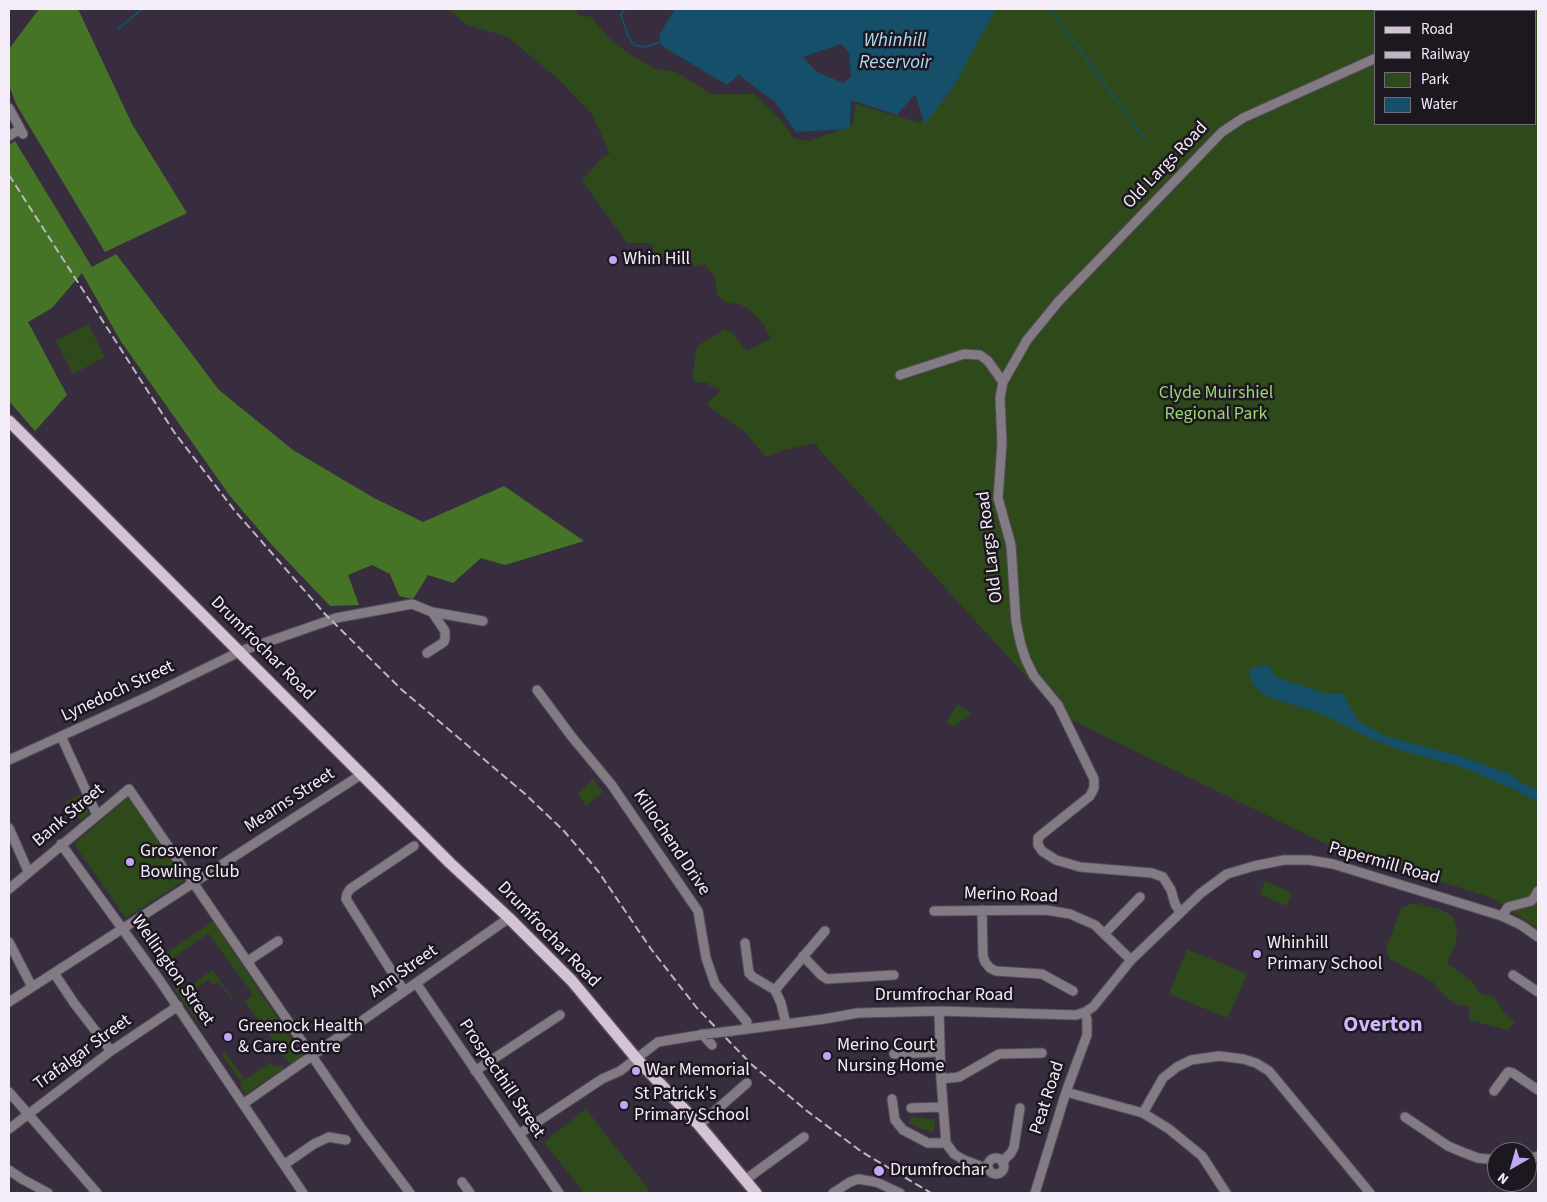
<!DOCTYPE html>
<html>
<head>
<meta charset="utf-8">
<style>
  body { margin:0 }
  #map { position:relative; width:1547px; height:1202px; overflow:hidden; background:#382d3f; font-family:"Source Sans 3",sans-serif }
  canvas { display:block }
  .frame { position:absolute; inset:0; border:10px solid #f4edf9; pointer-events:none }
  .legend { position:absolute; left:1374px; top:10px; width:162px; height:115px; box-sizing:border-box; background:#1d1720; border:1px solid #736d77; margin:0; padding:6px 9px; list-style:none; font-size:15px; color:#f4edf9 }
  .legend li { display:flex; align-items:center; gap:10px; height:25px }
  .legend b { width:25px; border:1px solid #736d77 }
  .north { position:absolute; left:1487px; top:1142px; width:50px; height:50px; box-sizing:border-box; background:#1d1720; border:1px solid #736d77; border-radius:50%; rotate:218deg; font-size:14px; font-weight:700; line-height:20px; text-align:center; color:#f4edf9 }
  .north::after { content:''; display:block; margin:auto; width:18px; height:22px; background:#c0a8f4; clip-path:polygon(50% 0,100% 100%,50% 72%,0 100%) }
</style>
</head>
<body>
<div id="map">
<canvas width="1547" height="1202"></canvas>
<div class="frame"></div>
<ul class="legend">
<li><b style="height:6px;background:#d3c3d4"></b>Road</li>
<li><b style="height:6px;background:#bdb5c2"></b>Railway</li>
<li><b style="height:14px;background:#2e4a1b"></b>Park</li>
<li><b style="height:14px;background:#154f69"></b>Water</li>
</ul>
<div class="north">N</div>
</div>
<script>
const c = document.querySelector('canvas').getContext('2d');
c.lineJoin = 'round';
function fillPath(path, color) { c.fillStyle = color; c.fill(path, 'evenodd'); }
const poly = rows => new Path2D(rows.map(r => 'M' + r).join(''));
function trace(path, color, width, dash) { c.strokeStyle = color; c.lineWidth = width; c.lineCap = dash ? 'butt' : 'round'; c.setLineDash(dash || []); c.stroke(path); }
function drawText(font, color, halo, rows, align = 'center') {
  c.font = font + ' "Source Sans 3",sans-serif'; c.lineWidth = 5; c.setLineDash([]); c.textBaseline = 'middle'; c.strokeStyle = halo; c.fillStyle = color; for (const [text, x, y, turn = 0] of rows) {
    c.save(); c.translate(x, y); c.rotate((+turn || 0) * Math.PI / 180); c.textAlign = isNaN(turn) ? turn : align; if (halo) c.strokeText(text, 0, 0); c.fillText(text, 0, 0); c.restore();
  }
}
const green = poly([
  [448,9,575,9,579,15,591,17,609,38,629,54,656,69,676,72,711,94,755,94,781,120,794,139,808,141,852,126,856,104,920,123,970,47,990,9,1538,9,1538,929,1492,898,1330,846,1061,715,818,448,816,443,783,450,770,456,765,456,744,431,707,405,709,401,717,395,720,389,709,385,709,383,696,382,692,378,697,346,725,329,732,333,747,351,771,338,762,322,751,311,740,304,726,303,717,295,715,277,704,264,694,266,675,249,665,253,660,261,654,259,653,246,648,243,627,243,582,181,599,161,610,153,591,113,558,79,508,37,467,25],
  [1376,11,1536,11,1536,124,1376,124],
  [88,324,105,357,73,374,56,341],
  [958,704,972,714,953,727,946,722],
  [593,779,603,792,586,806,578,794],
  [80,795,89,813,81,820,66,802],
  [128,797,185,880,126,918,74,844],
  [1265,881,1292,893,1286,906,1260,894],
  [1414,903,1439,909,1453,916,1457,930,1455,945,1447,963,1473,982,1479,993,1494,997,1505,1014,1515,1021,1508,1030,1469,1020,1469,1006,1455,1004,1441,992,1433,982,1390,959,1386,950,1401,908],
  [213,921,303,1056,290,1064,286,1058,284,1058,281,1054,282,1053,245,1001,252,996,250,990,208,933,159,968,155,961],
  [1187,949,1247,974,1228,1018,1169,994],
  [213,970,234,1001,233,1002,219,982,213,985,209,979,188,994,192,1000,187,1004,197,1018,202,1015,196,1020,167,979,176,989,180,986,184,990],
  [225,1052,245,1080,270,1062,274,1067,279,1065,282,1065,284,1068,246,1094,240,1085,242,1083,222,1055],
  [586,1109,650,1191,646,1193,584,1193,544,1142],
  [910,1117,935,1119,934,1132,921,1129,909,1123]
]);
const forest = poly([
  [39,9,78,9,132,124,187,213,105,252,16,104,9,85,9,49],
  [15,141,92,267,116,254,219,390,293,450,374,498,423,522,504,486,584,541,505,565,481,558,453,583,428,575,413,599,399,596,390,574,372,565,348,575,359,605,330,606,272,545,230,496,120,340,82,273,52,308,28,322,67,395,35,431,9,401,9,145]
]);
const water = poly([
  [675,9,996,9,952,89,925,124,915,94,897,115,851,100,850,129,796,132,775,102,739,75,727,85,662,46,659,35],
  [841,44,849,53,851,77,843,83,817,72,803,57],
  [1268,665,1274,675,1278,678,1325,693,1343,694,1358,721,1385,736,1460,756,1510,774,1520,782,1538,791,1538,802,1513,789,1465,768,1404,751,1376,741,1320,713,1268,697,1261,692,1252,683,1249,670,1252,668]
]);
const stream = poly([
  [625,9,621,14,628,36,634,45,645,47,661,42],
  [1050,9,1144,138],
  [118,29,142,9]
]);
const minor = poly([
  [1481,11,1487,9],
  [9,108,23,134],
  [9,136,20,129],
  [900,375,964,354,980,355,988,361,1003,382],
  [427,653,444,642,445,638,445,631,432,612],
  [537,690,572,737,611,784,698,911,706,958,715,984,747,1022,746,1029],
  [61,736,97,815],
  [9,760,149,696,241,651,336,618,412,604,432,612,483,621],
  [9,828,28,871],
  [61,844,158,978,303,1193],
  [9,889,129,789,362,1129,410,1193],
  [982,910,983,956,985,962,990,968,996,971,1042,974,1073,991],
  [934,911,1046,910,1070,914,1095,925,1131,960],
  [1180,912,1175,904,1171,890,1163,877,1152,873,1080,867,1056,860,1042,851,1038,845,1038,838,1041,835,1090,796,1094,788,1094,779,1058,705,1034,676,1026,660,1021,645,1016,622,1011,545,998,498,1002,443,1000,398,1003,382,1027,340,1059,301,1222,132,1243,118,1376,58],
  [1502,916,1508,907,1531,901,1534,898,1538,891],
  [1104,934,1140,897],
  [9,942,32,987],
  [745,943,749,973,753,977,775,990,781,1003,786,1024],
  [803,956,821,975,827,979,894,975],
  [248,961,278,941],
  [54,973,74,1003,111,1051],
  [1513,975,1538,992],
  [416,983,559,1193],
  [775,990,825,931],
  [404,991,346,899,347,894,350,889,414,846],
  [9,1002,362,774],
  [939,1011,941,1079,946,1143,954,1154,964,1160,988,1169],
  [732,1031,824,1019,858,1013,939,1011,1076,1015,1085,1012,1093,1007,1131,960,1201,893,1227,874,1254,866,1284,860,1309,860,1333,864,1502,916,1521,925,1538,937],
  [702,1034,712,1045],
  [894,1054,940,1052],
  [475,1071,560,1015],
  [941,1079,959,1077,999,1054,1042,1053],
  [1494,1091,1508,1072,1513,1073,1538,1090],
  [9,1092,97,1193],
  [1066,1092,1143,1113,1169,1129,1202,1156,1226,1193],
  [892,1099,895,1120,903,1130,928,1143,946,1143],
  [243,1104,509,918],
  [911,1108,943,1107],
  [1143,1113,1163,1078,1177,1067,1191,1060,1219,1056,1243,1059,1256,1063,1269,1071,1370,1193],
  [1405,1117,1448,1146,1462,1152,1478,1158,1497,1160],
  [699,1125,747,1083],
  [9,1129,111,1051,178,1006],
  [519,1134,602,1079,620,1071,658,1042,706,1034],
  '988 1166a8 8 0 1 1 16 0a8 8 0 1 1-16 0Z',
  [1527,1159,1538,1156],
  [1002,1162,1011,1153,1014,1147,1020,1108],
  [285,1164,314,1144,329,1137,346,1140],
  [9,1170,22,1179,48,1193],
  [745,1180,804,1137],
  [462,1182,470,1193],
  [833,1193,850,1182,858,1179,876,1182,900,1193],
  [1035,1193,1066,1092,1087,1035,1087,1020,1085,1012]
]);
const major = poly([
  [9,421,450,863,509,918,572,981,636,1058,699,1125,756,1193]
]);
const rail = poly([
  [9,175,174,432,235,511,325,614,402,690,524,793,564,831,598,871,651,949,697,1008,751,1064,807,1111,862,1152,931,1193]
]);
const minorBridge = poly([
  [706,1034,732,1031]
]);
const markers = [
  [613,260,5,"#c0a8f4"],
  [130,862,5,"#c0a8f4"],
  [1257,954,5,"#c0a8f4"],
  [228,1037,5,"#c0a8f4"],
  [827,1056,5,"#c0a8f4"],
  [636,1071,5,"#c0a8f4"],
  [624,1105,5,"#c0a8f4"],
  [879,1171,6,"#c0a8f4"]
];
const streetNames = [
  ["Old Largs Road",1166,166,-46],
  ["Old Largs Road",991,547,-97],
  ["Drumfrochar Road",262,649,45],
  ["Lynedoch Street",118,692,-25],
  ["Mearns Street",290,801,-33],
  ["Bank Street",69,816,-40],
  ["Killochend Drive",671,843,56],
  ["Papermill Road",1384,864,16],
  ["Merino Road",1011,896,2],
  ["Drumfrochar Road",548,935,46],
  ["Wellington Street",172,971,55],
  ["Ann Street",404,972,-35],
  ["Drumfrochar Road",944,996],
  ["Trafalgar Street",83,1053,-36],
  ["Prospecthill Street",501,1079,56],
  ["Peat Road",1048,1098,-72]
];
const poiNames = [
  ["Whin Hill",623,260],
  ["Grosvenor",140,852],
  ["Bowling Club",140,873],
  ["Whinhill",1267,944],
  ["Primary School",1267,965],
  ["Greenock Health",238,1027],
  ["& Care Centre",238,1048],
  ["Merino Court",837,1046],
  ["Nursing Home",837,1067],
  ["War Memorial",646,1071],
  ["St Patrick's",634,1095],
  ["Primary School",634,1116],
  ["Drumfrochar",890,1171]
];
const parkNames = [
  ["Clyde Muirshiel",1216,394],
  ["Regional Park",1216,415]
];
const waterNames = [
  ["Whinhill",895,42],
  ["Reservoir",895,64]
];
const districtNames = [
  ["Overton",1383,1026]
];
fillPath(green, '#2e4a1b');
fillPath(forest, '#467426');
fillPath(water, '#154f69');
trace(stream, '#154f69', 2);
trace(minor, '#564c5d', 11);
trace(major, '#564c5d', 14);
trace(minor, '#827b83', 9);
trace(major, '#d3c3d4', 11);
trace(rail, '#bdb5c2', 2, [8, 4]);
trace(minorBridge, '#564c5d', 11, []);
trace(minorBridge, '#827b83', 9);
for (const [x, y, r, color] of markers) { const dot = new Path2D(); dot.arc(x, y, r, 0, 2 * Math.PI); c.fillStyle = color; c.fill(dot); trace(dot, '#1d1720', 2); }
drawText('18px', '#f4edf9', '#1d1720', streetNames);
drawText('18px', '#f4edf9', '#1d1720', poiNames, 'left');
drawText('18px', '#97d770', '#1d1720', parkNames);
drawText('italic 19px', '#addcf5', '#1d1720', waterNames);
drawText('bold 22px', '#cdb8fe', '#1d1720', districtNames);
</script>
</body>
</html>
